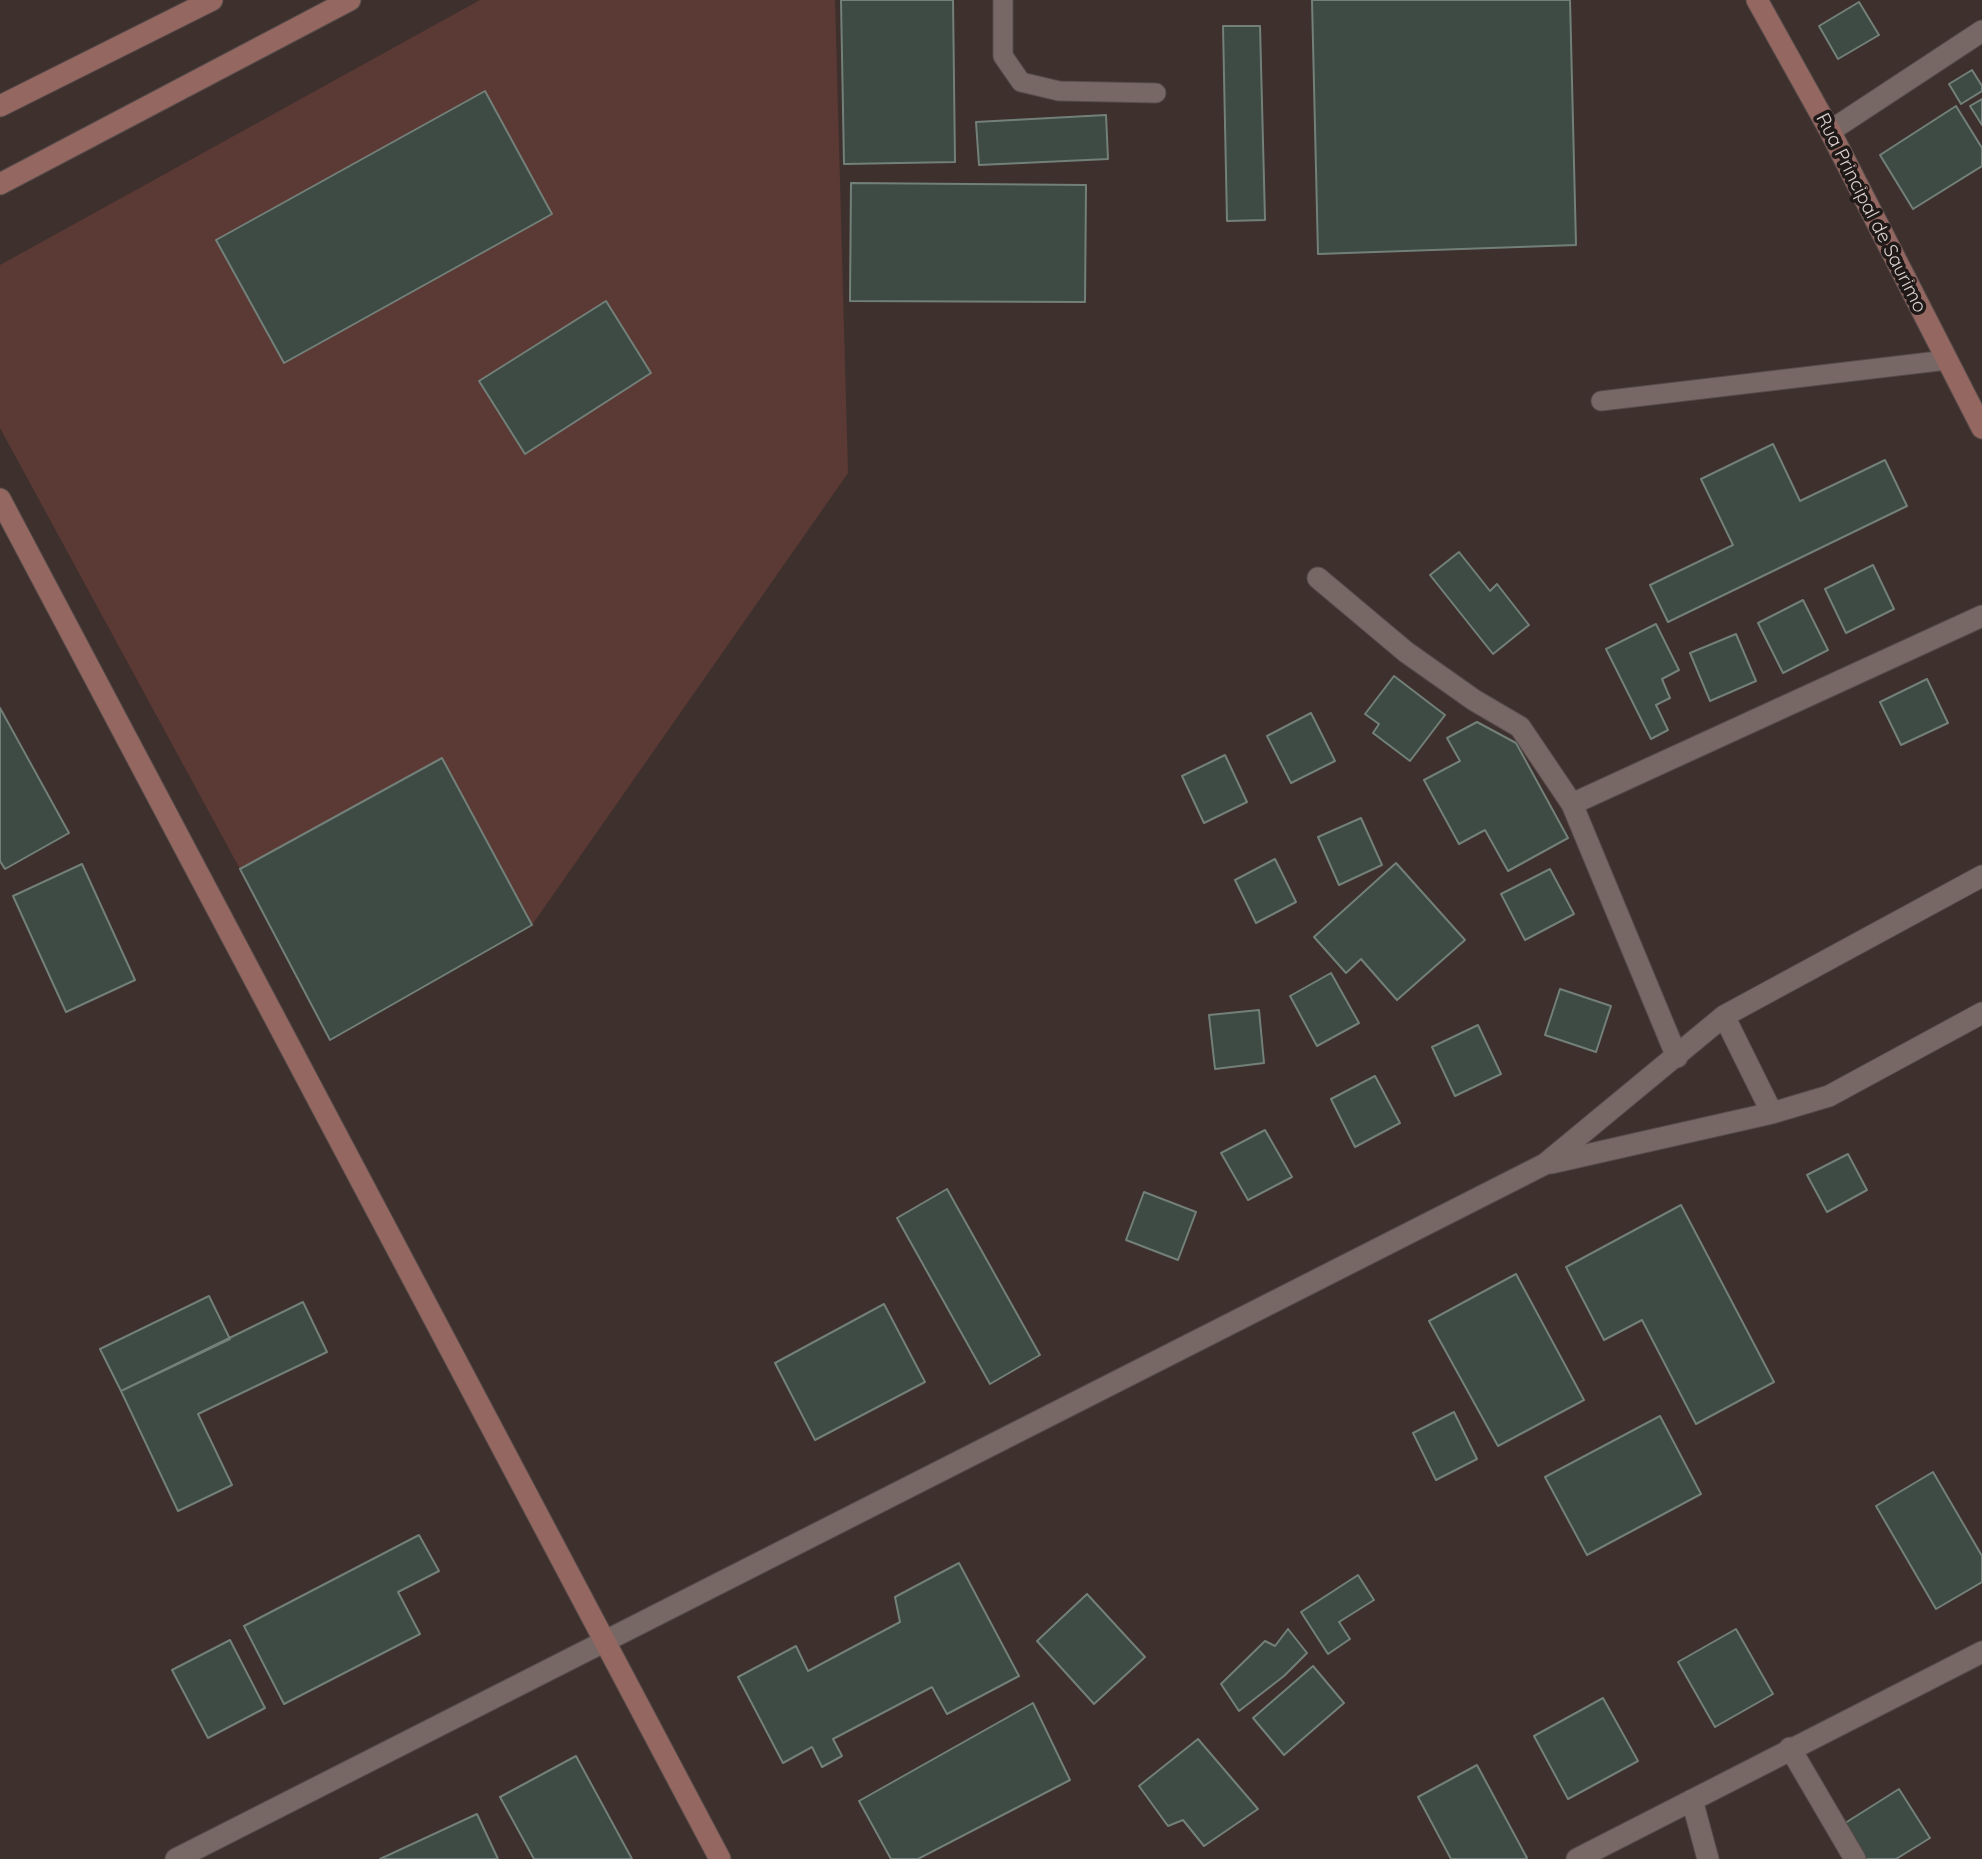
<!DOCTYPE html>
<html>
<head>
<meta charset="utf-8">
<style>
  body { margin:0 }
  canvas { display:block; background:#3d302d }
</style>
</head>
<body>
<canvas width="1982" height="1859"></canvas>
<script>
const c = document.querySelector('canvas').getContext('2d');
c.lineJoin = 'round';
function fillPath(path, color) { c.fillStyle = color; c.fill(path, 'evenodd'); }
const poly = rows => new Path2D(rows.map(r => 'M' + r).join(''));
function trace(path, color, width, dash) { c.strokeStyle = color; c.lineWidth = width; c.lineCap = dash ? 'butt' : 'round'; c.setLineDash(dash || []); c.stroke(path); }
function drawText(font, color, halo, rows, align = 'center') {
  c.font = font + ' Quicksand,sans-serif'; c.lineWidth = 7; c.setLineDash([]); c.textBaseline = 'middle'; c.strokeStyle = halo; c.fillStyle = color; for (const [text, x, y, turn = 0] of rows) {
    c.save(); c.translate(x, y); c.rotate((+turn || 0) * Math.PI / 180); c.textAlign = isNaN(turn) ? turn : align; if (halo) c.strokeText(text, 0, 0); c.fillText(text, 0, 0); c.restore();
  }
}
const green = poly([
  [480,0,835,0,848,473,532,925,441,758,240,869,0,428,0,265]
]);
const building = poly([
  [841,0,953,0,955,162,844,164,841,0],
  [1312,0,1570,0,1576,245,1318,254,1312,0],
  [1859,2,1879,35,1838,59,1819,26,1859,2],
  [1223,26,1260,26,1265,220,1227,221,1223,26],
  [1972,70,1982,86,1982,91,1961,104,1949,84,1972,70],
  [485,91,552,214,284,363,216,240,485,91],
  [1982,99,1982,125,1970,106,1982,99],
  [1956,106,1982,148,1982,166,1913,209,1880,155,1956,106],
  [1106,115,1108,159,979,165,976,122,1106,115],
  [851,183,1086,185,1085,302,850,301,851,183],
  [606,301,651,373,525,454,479,381,606,301],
  [1773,444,1800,501,1885,460,1907,506,1668,622,1650,585,1733,545,1701,479,1773,444],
  [1459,552,1490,591,1497,584,1529,625,1493,654,1430,575,1459,552],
  [1873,565,1894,609,1846,633,1825,589,1873,565],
  [1803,600,1828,650,1783,673,1758,623,1803,600],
  [1656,624,1679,670,1662,679,1670,698,1656,705,1668,730,1651,739,1606,649,1656,624],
  [1736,634,1756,681,1710,701,1690,653,1736,634],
  [1394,676,1445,715,1410,761,1373,733,1379,724,1365,714,1394,676],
  [1927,679,1948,723,1901,745,1880,702,1927,679],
  [0,708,69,833,5,869,0,861,0,708],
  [1311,713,1335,761,1291,783,1267,736,1311,713],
  [1477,722,1516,743,1568,838,1508,871,1485,830,1459,844,1424,780,1460,761,1447,738,1477,722],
  [1225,755,1247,802,1204,823,1182,776,1225,755],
  [442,758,532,925,330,1040,240,869,442,758],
  [1361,818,1382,865,1339,885,1318,837,1361,818],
  [1275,859,1296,902,1256,923,1235,880,1275,859],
  [1396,863,1465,940,1397,1000,1361,959,1346,973,1314,937,1396,863],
  [82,864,135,980,66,1012,13,896,82,864],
  [1550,869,1574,914,1525,940,1501,894,1550,869],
  [1331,973,1359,1023,1317,1046,1290,996,1331,973],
  [1560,989,1611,1006,1596,1052,1545,1035,1560,989],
  [1259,1010,1264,1063,1215,1069,1209,1015,1259,1010],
  [1478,1025,1501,1074,1455,1096,1432,1047,1478,1025],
  [1375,1076,1400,1123,1355,1147,1331,1099,1375,1076],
  [1265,1130,1292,1177,1248,1200,1221,1153,1265,1130],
  [1848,1154,1867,1190,1827,1212,1807,1175,1848,1154],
  [947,1189,1040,1355,990,1384,897,1218,947,1189],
  [1144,1192,1196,1212,1178,1260,1126,1240,1144,1192],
  [1681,1205,1774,1382,1696,1424,1642,1320,1604,1340,1566,1267,1681,1205],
  [1516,1274,1584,1400,1498,1446,1429,1321,1516,1274],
  [209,1296,230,1339,121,1391,100,1349,209,1296],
  [303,1302,327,1352,198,1414,232,1485,178,1511,121,1391,303,1302],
  [884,1304,925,1382,815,1440,775,1363,884,1304],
  [1454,1412,1477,1459,1436,1480,1413,1433,1454,1412],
  [1660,1416,1701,1494,1587,1555,1545,1477,1660,1416],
  [1933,1472,1982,1556,1982,1582,1936,1609,1876,1506,1933,1472],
  [419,1535,439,1571,398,1592,420,1634,284,1704,244,1626,419,1535],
  [959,1563,1019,1676,947,1714,932,1687,833,1739,842,1756,822,1767,812,1747,783,1763,738,1677,796,1646,808,1671,900,1622,895,1597,959,1563],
  [1358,1575,1374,1600,1339,1622,1350,1639,1328,1654,1301,1612,1358,1575],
  [1087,1594,1145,1657,1094,1704,1037,1641,1087,1594],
  [1288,1629,1307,1653,1284,1676,1239,1711,1221,1684,1265,1641,1275,1646,1288,1629],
  [1736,1629,1773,1694,1715,1727,1678,1662,1736,1629],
  [230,1640,265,1708,208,1738,172,1670,230,1640],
  [1313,1666,1344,1703,1284,1755,1253,1718,1313,1666],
  [1603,1698,1638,1761,1568,1799,1534,1736,1603,1698],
  [1033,1703,1070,1780,918,1859,891,1859,859,1801,1033,1703],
  [1198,1739,1258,1809,1204,1846,1183,1820,1168,1826,1139,1786,1198,1739],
  [576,1756,632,1859,534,1859,500,1797,576,1756],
  [1477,1765,1527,1858,1525,1859,1451,1859,1418,1797,1477,1765],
  [1899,1789,1930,1838,1896,1859,1863,1859,1842,1825,1899,1789],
  [477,1814,498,1859,380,1859,477,1814]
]);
const lane = poly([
  [1003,0,1003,56,1021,82,1059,91,1156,93],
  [1601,401,1947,360]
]);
const street = poly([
  [1830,131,1982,31],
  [1318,578,1406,652,1474,700,1520,727,1572,804],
  [1724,1016,1772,1113],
  [1677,1057,1572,804,1982,616],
  [1551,1163,1772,1113,1829,1096,1982,1013],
  [1790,1748,1855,1859],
  [1692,1800,1708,1859],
  [176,1859,1545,1164,1724,1016,1982,876],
  [1577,1859,1982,1652]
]);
const secondary = poly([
  [1757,0,1830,131,1982,428],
  [0,106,212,0],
  [0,184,350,0],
  [0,499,720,1859]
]);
const streetNames = [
  ["Rua Principal de Saurimo",1871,213,63]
];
fillPath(green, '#5b3934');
fillPath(building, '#3e4a44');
trace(building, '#728079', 2);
trace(lane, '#574c4b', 21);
trace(street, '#574c4b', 23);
trace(secondary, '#574c4b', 23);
trace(lane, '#776866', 19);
trace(street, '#776866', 21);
trace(secondary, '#956761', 21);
drawText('19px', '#dcd3d2', '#1f1918', streetNames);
</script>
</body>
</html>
